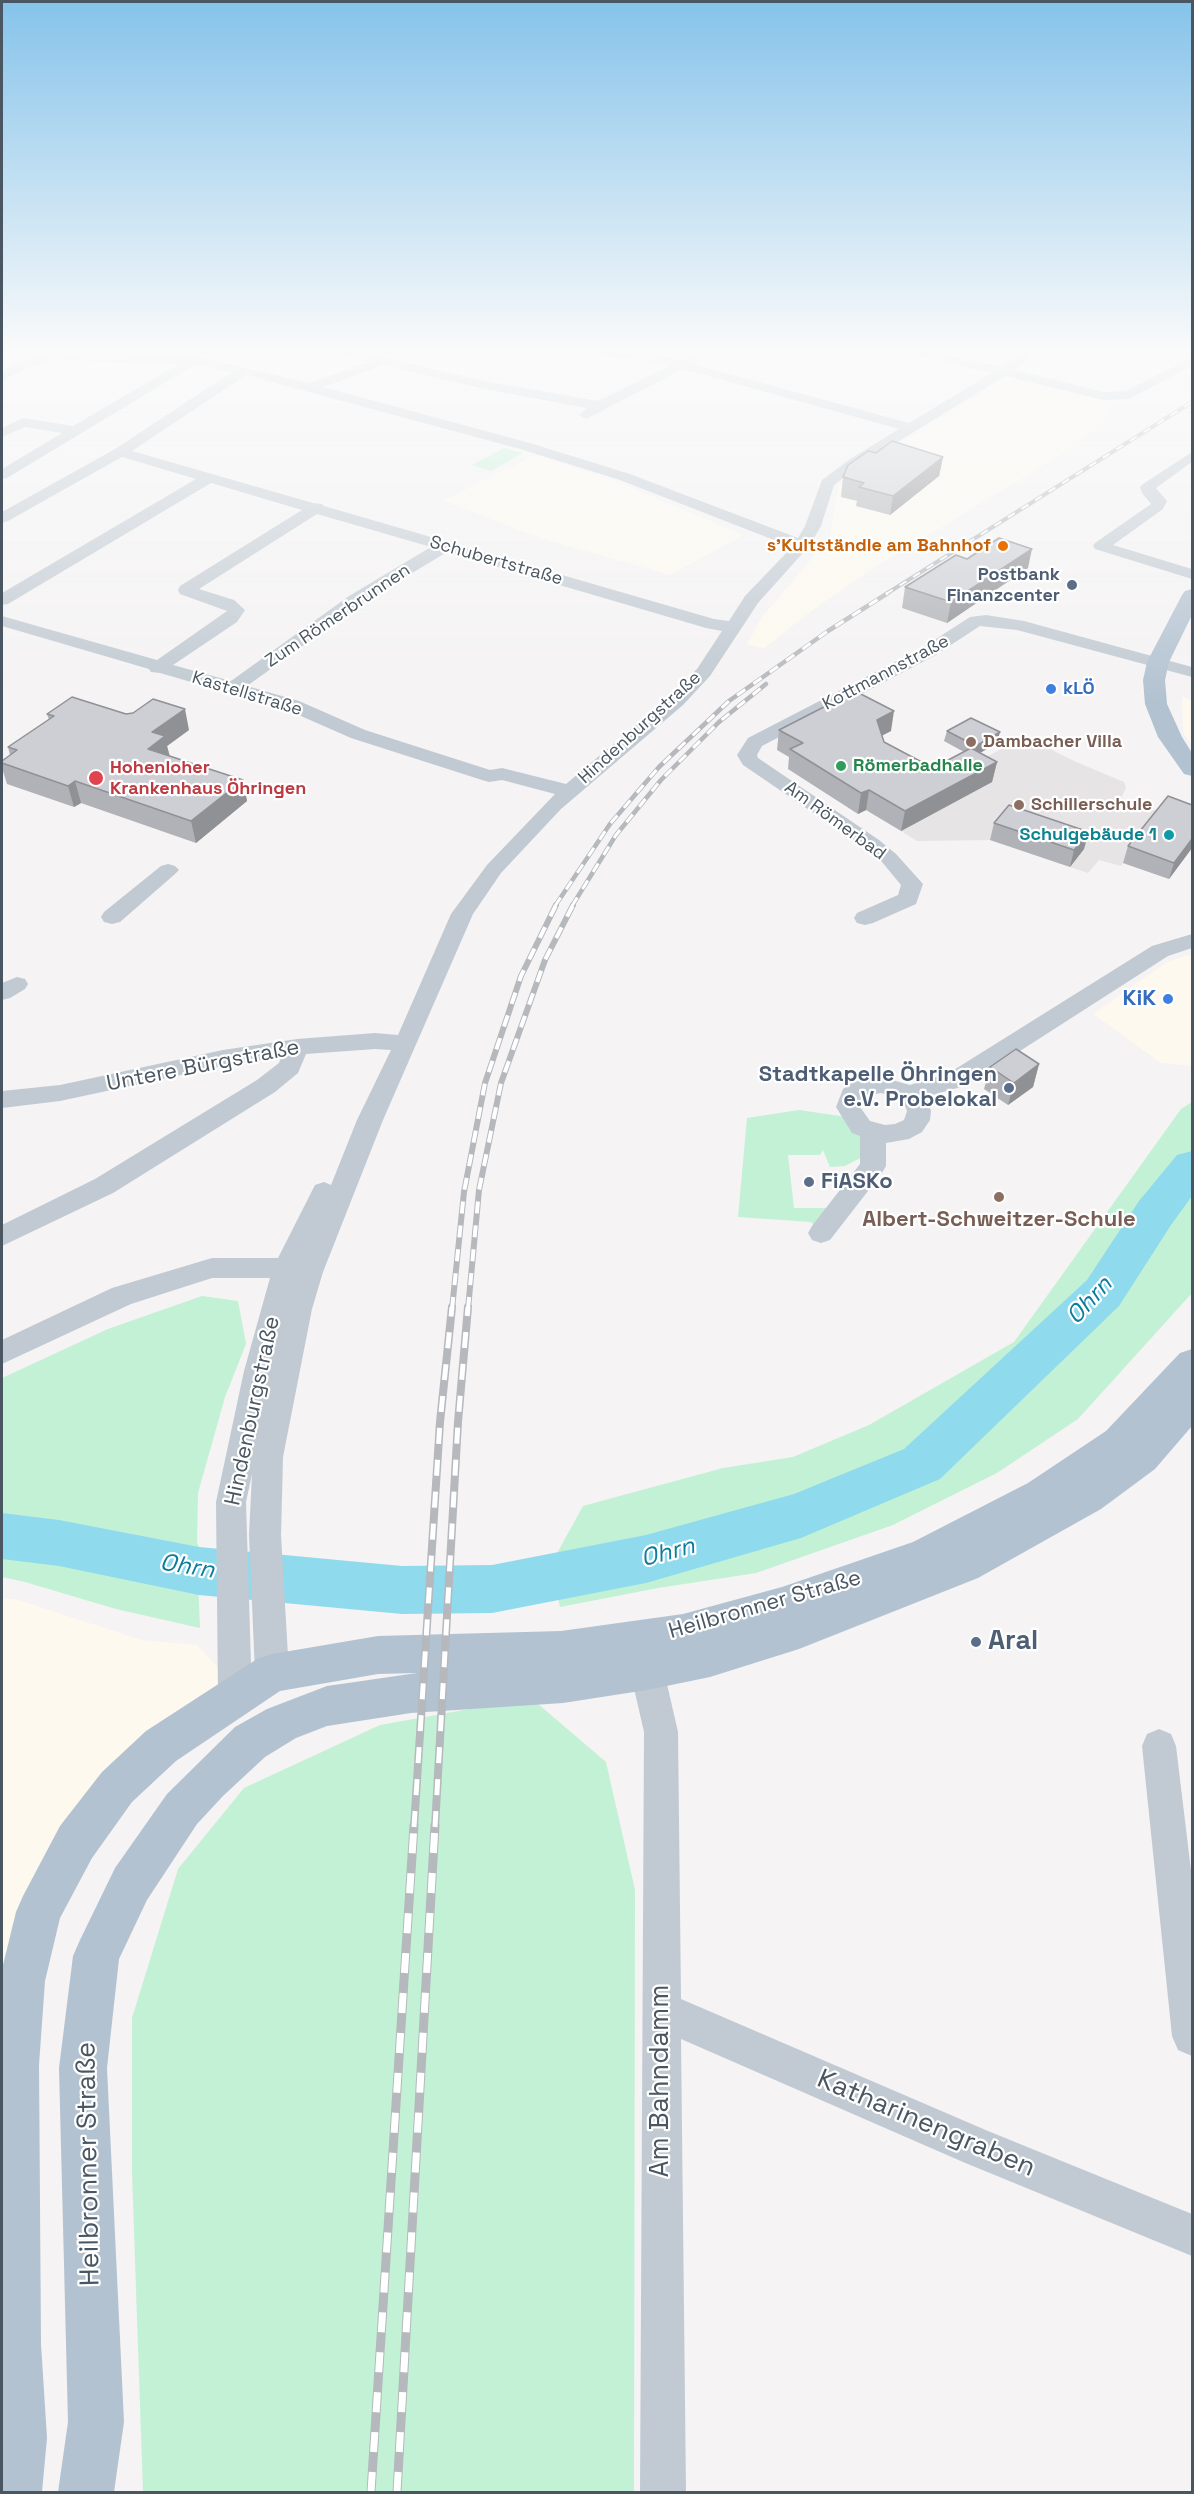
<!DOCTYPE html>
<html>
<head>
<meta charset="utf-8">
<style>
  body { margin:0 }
  #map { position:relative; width:1194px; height:2494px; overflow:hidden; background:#f5f3f3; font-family:"Space Grotesk",sans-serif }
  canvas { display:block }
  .frame { position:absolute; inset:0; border:3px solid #4a5661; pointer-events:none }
</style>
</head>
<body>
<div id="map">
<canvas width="1194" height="2494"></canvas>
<div class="frame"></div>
</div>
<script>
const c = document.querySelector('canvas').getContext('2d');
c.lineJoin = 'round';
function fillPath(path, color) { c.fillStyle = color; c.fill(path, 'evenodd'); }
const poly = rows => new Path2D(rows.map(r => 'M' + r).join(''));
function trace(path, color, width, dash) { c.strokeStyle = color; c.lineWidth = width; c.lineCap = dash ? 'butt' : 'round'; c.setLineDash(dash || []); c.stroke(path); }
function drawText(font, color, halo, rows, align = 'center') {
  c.font = font + ' "Space Grotesk",sans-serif'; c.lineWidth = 4.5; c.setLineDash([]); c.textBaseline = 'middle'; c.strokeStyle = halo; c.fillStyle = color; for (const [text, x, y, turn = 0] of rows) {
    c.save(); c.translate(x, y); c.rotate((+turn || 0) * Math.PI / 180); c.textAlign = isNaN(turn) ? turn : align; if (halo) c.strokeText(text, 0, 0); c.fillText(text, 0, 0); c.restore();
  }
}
const commercial = poly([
  [1010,378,1099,398,1111,405,1106,419,1057,457,869,571,810,612,764,648,747,644,762,617,830,537,838,487,848,476,1002,380],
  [536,455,625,485,743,535,670,575,534,536,444,500],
  [1182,697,1192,700,1192,746,1183,732],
  [1192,954,1192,1066,1161,1063,1093,1014,1167,962],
  [2,1598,18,1600,142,1640,197,1645,229,1679,12,1944,2,2054]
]);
const education = poly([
  [1024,736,1074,761,1124,782,1126,788,1121,798,1192,823,1192,848,1169,879,1123,863,1121,866,1099,860,1088,873,990,840,917,841,901,831,967,768]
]);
const green = poly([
  [504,448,523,453,491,471,472,465],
  [1192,1102,1192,1293,1078,1419,997,1473,893,1525,756,1573,658,1588,560,1607,550,1566,583,1506,723,1468,793,1457,869,1425,1014,1342,1181,1109],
  [799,1110,854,1118,861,1127,866,1155,845,1166,830,1167,823,1150,820,1155,788,1155,794,1208,827,1208,821,1233,811,1222,738,1217,747,1118],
  [202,1296,238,1301,246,1344,225,1397,198,1493,197,1542,203,1556,2,1528,2,1378,108,1329],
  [2,1553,198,1581,200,1628,116,1609,25,1582,2,1577],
  [531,1698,606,1762,635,1890,634,2492,143,2492,132,2173,132,2018,178,1869,244,1788,380,1725]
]);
const river = poly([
  [1192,1151,1192,1196,1171,1225,1119,1306,940,1479,801,1538,646,1583,492,1613,402,1614,199,1595,59,1566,2,1559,2,1513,59,1520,199,1547,402,1566,492,1565,646,1535,794,1494,904,1449,1087,1280,1139,1201,1177,1155,1192,1151]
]);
const minor = poly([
  [53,352,195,356,309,383,369,362,341,355,339,352,361,352,484,381,598,401,669,366,643,360,603,356,597,352,643,352,680,360,697,352,712,352,693,364,909,423,992,373,915,355,914,352,935,352,1001,367,1022,352,1036,352,1014,370,1104,392,1126,391,1192,357,1192,366,1129,399,1104,400,1005,376,860,465,834,485,821,526,810,545,758,603,710,676,683,705,561,809,501,873,473,914,383,1120,323,1272,312,1309,283,1457,281,1535,289,1673,284,1684,272,1689,260,1684,255,1673,249,1535,252,1474,246,1502,252,1697,247,1708,235,1713,223,1708,218,1697,216,1502,244,1371,270,1278,212,1278,131,1304,2,1364,2,1340,112,1288,212,1258,278,1258,315,1185,324,1182,331,1185,357,1120,391,1050,375,1049,306,1054,298,1073,275,1092,113,1193,2,1246,2,1225,95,1179,257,1080,279,1063,281,1057,223,1066,60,1101,2,1108,2,1091,60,1085,223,1050,297,1039,375,1033,398,1035,451,914,487,865,555,794,502,780,489,782,482,780,351,738,285,709,160,673,151,672,149,669,2,626,2,616,157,660,227,611,180,594,178,590,180,586,302,510,211,483,8,604,2,605,2,593,196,479,122,457,8,521,2,523,2,512,115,449,232,372,196,364,7,478,2,479,2,469,62,433,25,427,2,437,2,428,23,418,73,426,179,364,54,360,26,368,2,381,2,371,16,362,53,352],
  [384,365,484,389,587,408,579,415,586,419,683,369,899,429,850,459,822,480,805,526,798,538,630,474,530,443,323,387,384,365],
  [246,375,520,449,620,480,792,547,745,596,729,621,714,619,324,506,322,504,313,503,132,451,246,375],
  [317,514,431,547,349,596,231,681,173,665,237,622,245,610,234,600,199,589,317,514],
  [447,552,706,628,722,631,697,669,669,697,566,784,502,768,490,770,365,730,299,701,247,686,361,604,447,552],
  [1192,452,1192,462,1156,488,1167,501,1163,509,1113,545,1192,569,1192,579,1095,549,1093,546,1095,543,1151,504,1142,493,1140,487,1143,484,1192,452],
  [986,615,1024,621,1192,667,1192,677,1017,630,980,626,934,656,762,746,757,755,758,758,879,840,896,854,923,884,916,904,873,923,865,925,857,923,854,918,857,913,898,895,901,885,882,862,865,848,743,765,737,755,748,738,922,648,970,617,986,615],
  [168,864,175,866,179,870,175,874,120,922,112,924,104,922,101,917,104,912,161,866,168,864],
  [1192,934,1192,948,1168,956,967,1085,926,1097,931,1111,930,1120,922,1132,909,1139,886,1143,886,1166,882,1173,830,1240,821,1243,812,1240,808,1233,812,1226,860,1164,860,1136,852,1133,836,1107,843,1089,853,1082,881,1077,910,1085,949,1073,1152,946,1192,934],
  [881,1093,889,1095,905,1106,907,1111,904,1120,895,1124,885,1125,870,1121,860,1107,863,1099,869,1095,881,1093],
  [17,977,25,979,28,984,25,989,10,998,2,1000,2,983,17,977],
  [647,1655,659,1660,664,1671,678,1732,681,1999,988,2131,1192,2214,1192,2256,963,2162,681,2039,686,2492,640,2492,644,1732,630,1671,635,1660,647,1655],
  [1159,1729,1171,1734,1176,1746,1192,1879,1192,2056,1178,2050,1172,2036,1142,1746,1147,1734,1159,1729]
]);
const major = poly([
  [1192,589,1192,615,1169,662,1165,680,1167,704,1182,737,1192,753,1192,776,1184,774,1158,737,1145,704,1143,680,1147,662,1182,595,1185,591,1192,589],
  [1192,1349,1192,1426,1155,1469,1101,1509,978,1578,799,1649,710,1677,647,1690,563,1703,411,1713,327,1726,296,1738,265,1757,223,1796,197,1824,147,1900,119,1959,107,2068,124,2422,114,2492,58,2492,68,2422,59,2068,73,1956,80,1940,115,1868,167,1794,235,1727,267,1709,327,1686,417,1673,378,1674,280,1691,176,1761,132,1802,92,1858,60,1918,45,1981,39,2065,41,2344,47,2438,42,2492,2,2492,2,1969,16,1912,23,1896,60,1826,102,1772,146,1731,257,1659,272,1654,378,1636,561,1631,683,1614,782,1587,913,1542,1028,1483,1106,1431,1180,1353,1192,1349]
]);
const railFar4 = poly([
  [886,594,1192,402]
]);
const railFar3 = poly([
  [555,906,610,824,659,767,729,701,828,631,888,593],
  [572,906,616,835,661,780,719,722,766,684]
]);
const railFar2 = poly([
  [452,1309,464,1192,485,1083,521,976,556,905],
  [468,1309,479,1190,501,1083,545,960,573,905]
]);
const railFar1 = poly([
  [414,1827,440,1422,452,1307],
  [435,1827,458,1422,468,1307]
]);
const rail = poly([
  [371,2492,414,1825],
  [397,2492,435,1825]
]);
const wall = poly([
  [876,453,943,457,939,476,890,515,856,506,857,501,841,497,843,477],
  [967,559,1028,568,947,623,902,608,905,587],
  [47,714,126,714,189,730,167,746,170,756,243,780,247,801,196,843,81,803,74,807,7,784,2,768,2,761,10,755,8,747,49,720],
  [779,730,891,731,882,736,884,742,933,768,964,752,944,741,947,731,997,743,980,753,997,762,992,782,901,831,866,810,858,814,788,769,789,757,777,750],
  [994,823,1084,849,1070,867,990,840],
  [1128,846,1192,848,1169,879,1123,863],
  [1039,1064,1033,1087,1008,1105,984,1089,990,1067]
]);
const shadedWall = poly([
  [943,457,939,476,890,515,893,496],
  [1032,549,1028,568,947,623,951,602],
  [185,709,189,730,167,746,170,758,148,749,152,732],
  [894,711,891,731,874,739,877,720],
  [1000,732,997,743,973,757,976,746],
  [997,762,992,782,901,831,905,811],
  [243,780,247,801,196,843,191,821],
  [75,781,81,803,74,807,68,786],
  [869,790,866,810,858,814,861,793],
  [1089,832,1084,849,1070,867,1074,850],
  [1192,839,1192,848,1169,879,1174,863],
  [1039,1064,1033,1087,1008,1105,1014,1083]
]);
const building = poly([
  [892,441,943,457,893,496,859,487,864,483,843,477,848,465,868,451,876,453,892,441],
  [999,538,1032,549,951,602,905,587,956,555,967,559,999,538],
  [855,691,894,711,877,720,884,742,933,768,971,748,997,762,905,811,869,790,861,793,790,749,803,743,779,730,855,691],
  [72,697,126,714,133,713,153,699,185,709,152,732,165,736,148,749,243,780,191,821,75,781,68,786,2,763,2,761,17,750,8,747,54,716,47,714,72,697],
  [971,718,1000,732,976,746,947,731,971,718],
  [1168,796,1192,805,1192,839,1174,863,1128,846,1168,796],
  [1009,805,1089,832,1074,850,994,823,1009,805],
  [1016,1049,1039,1064,1014,1083,990,1067,1016,1049]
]);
const markers = [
  [1003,546,6,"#e8710a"],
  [1072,585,6,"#5c6f8a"],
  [1051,689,6,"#3f7fe0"],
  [971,742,6,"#8d6e63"],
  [841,766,6,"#2e9e5b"],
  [96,778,8,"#e0444e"],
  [1019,805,6,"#8d6e63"],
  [1169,835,6,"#0f9aa8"],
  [1168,999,6,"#3f7fe0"],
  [1009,1088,6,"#5c6f8a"],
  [809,1182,6,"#5c6f8a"],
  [999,1197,6,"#8d6e63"],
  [976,1642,6,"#5c6f8a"]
];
const farFoodnames = [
  ["s'Kultständle am Bahnhof",991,546]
];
const farStreetnames = [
  ["Schubertstraße",496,561,16],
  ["Zum Römerbrunnen",338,616,-34],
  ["Kottmannstraße",886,673,-28],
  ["Kastellstraße",247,694,17],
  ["Hindenburgstraße",640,728,-42],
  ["Am Römerbad",835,821,36]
];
const farServicenames = [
  ["Postbank",1060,575],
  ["Finanzcenter",1060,596]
];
const farShopnames = [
  ["kLÖ",1063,689]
];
const farEducationnames = [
  ["Dambacher Villa",983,742],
  ["Schillerschule",1031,805]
];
const farLeisurenames = [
  ["Römerbadhalle",853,766]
];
const farHealthnames = [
  ["Hohenloher",110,768],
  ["Krankenhaus Öhringen",110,789]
];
const farCulturenames = [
  ["Schulgebäude 1",1157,835]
];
const shopNames = [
  ["KiK",1156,999]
];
const streetNames = [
  ["Untere Bürgstraße",203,1066,-11],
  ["Hindenburgstraße",253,1411,-78],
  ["Heilbronner Straße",765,1605,-16]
];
const serviceNames = [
  ["Stadtkapelle Öhringen",997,1075],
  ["e.V. Probelokal",997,1100],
  ["FiASKo",821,1182,"left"]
];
const educationNames = [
  ["Albert-Schweitzer-Schule",999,1220]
];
const waterNames = [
  ["Ohrn",1090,1301,-48],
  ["Ohrn",668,1553,-15],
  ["Ohrn",187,1567,9]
];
const nearServicenames = [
  ["Aral",988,1642]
];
const nearStreetnames = [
  ["Am Bahndamm",661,2081,-90],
  ["Katharinengraben",926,2124,23],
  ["Heilbronner Straße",89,2164,-91]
];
fillPath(commercial, '#fdf9ef');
fillPath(education, '#e6e4e5');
fillPath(green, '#c3f1d5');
fillPath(river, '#90daee');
fillPath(minor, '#c1cad2');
fillPath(major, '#b3c2d1');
trace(railFar4, '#b5b8bd', 4);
trace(railFar3, '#b5b8bd', 4.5);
trace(railFar2, '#b5b8bd', 6);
trace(railFar1, '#b5b8bd', 8);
trace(rail, '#b5b8bd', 9);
trace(railFar4, '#fff', 2, [8]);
trace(railFar3, '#fff', 3, [10]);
trace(railFar2, '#fff', 4, [12]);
trace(railFar1, '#fff', 5, [16]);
trace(rail, '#fff', 7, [20]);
fillPath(wall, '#b0b2b7');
fillPath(shadedWall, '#909195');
fillPath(building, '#cdcfd5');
trace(building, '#909195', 1.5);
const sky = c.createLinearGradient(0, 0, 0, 701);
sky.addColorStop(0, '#85c3ea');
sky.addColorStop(0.5, '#fafafa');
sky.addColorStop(1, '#fafafa00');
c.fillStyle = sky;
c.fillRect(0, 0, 1194, 701);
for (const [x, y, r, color] of markers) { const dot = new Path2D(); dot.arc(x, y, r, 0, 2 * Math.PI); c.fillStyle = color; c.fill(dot); trace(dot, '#fff', 2); }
drawText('bold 18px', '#c56008', '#fff', farFoodnames, 'right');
drawText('18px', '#4a5661', '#fff', farStreetnames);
drawText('bold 18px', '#4e5e75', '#fff', farServicenames, 'right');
drawText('bold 18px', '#366cbe', '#fff', farShopnames, 'left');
drawText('bold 18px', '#785e54', '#fff', farEducationnames, 'left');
drawText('bold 18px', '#27864d', '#fff', farLeisurenames, 'left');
drawText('bold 18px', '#be3a42', '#fff', farHealthnames, 'left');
drawText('bold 18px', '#0d838f', '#fff', farCulturenames, 'right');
drawText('bold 22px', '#366cbe', '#fff', shopNames, 'right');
drawText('22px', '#4a5661', '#fff', streetNames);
drawText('bold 22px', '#4e5e75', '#fff', serviceNames, 'right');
drawText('bold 22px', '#785e54', '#fff', educationNames);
drawText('italic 24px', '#0c7c9b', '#fff', waterNames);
drawText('bold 27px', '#4e5e75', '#fff', nearServicenames, 'left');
drawText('27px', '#4a5661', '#fff', nearStreetnames);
</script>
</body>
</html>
